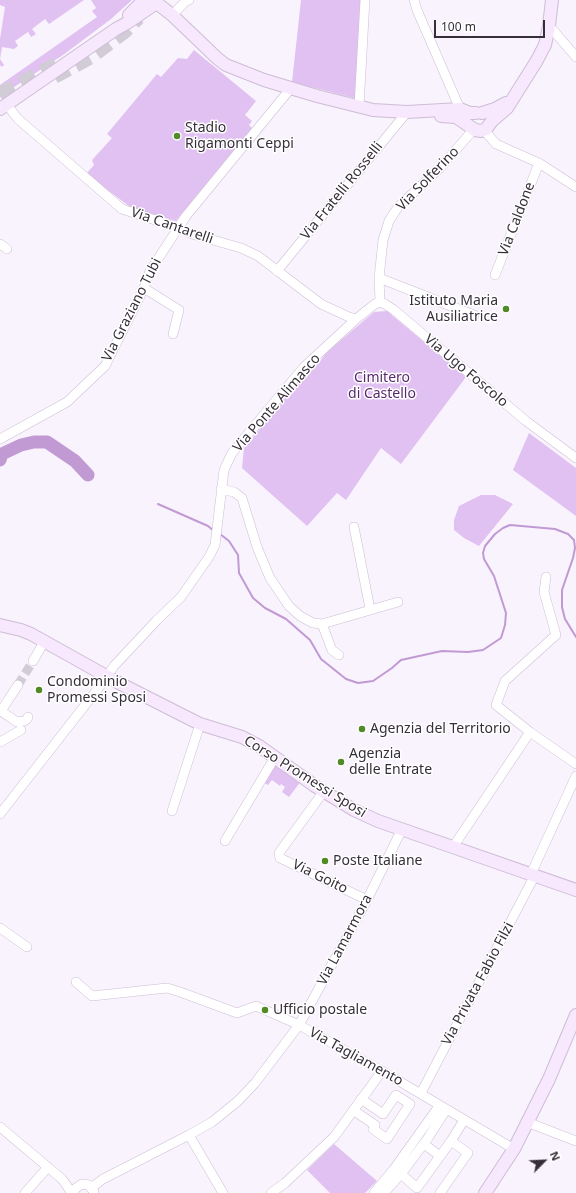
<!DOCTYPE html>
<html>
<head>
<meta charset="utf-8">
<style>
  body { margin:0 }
  #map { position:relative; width:576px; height:1193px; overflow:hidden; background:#f9f3fd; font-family:"Noto Sans",sans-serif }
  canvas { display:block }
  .north { position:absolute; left:524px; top:1141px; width:40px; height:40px; -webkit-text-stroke:3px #fff; paint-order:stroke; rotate:66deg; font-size:11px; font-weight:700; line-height:16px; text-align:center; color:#362f39 }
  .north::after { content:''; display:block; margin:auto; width:14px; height:18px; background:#362f39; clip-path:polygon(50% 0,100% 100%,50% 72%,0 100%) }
  .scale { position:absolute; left:434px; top:20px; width:111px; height:18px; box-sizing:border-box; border:2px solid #362f39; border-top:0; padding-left:5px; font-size:12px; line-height:14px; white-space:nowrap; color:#362f39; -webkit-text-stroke:3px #fff; paint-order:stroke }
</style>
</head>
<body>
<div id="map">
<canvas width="576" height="1193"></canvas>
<div class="north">N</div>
<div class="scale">100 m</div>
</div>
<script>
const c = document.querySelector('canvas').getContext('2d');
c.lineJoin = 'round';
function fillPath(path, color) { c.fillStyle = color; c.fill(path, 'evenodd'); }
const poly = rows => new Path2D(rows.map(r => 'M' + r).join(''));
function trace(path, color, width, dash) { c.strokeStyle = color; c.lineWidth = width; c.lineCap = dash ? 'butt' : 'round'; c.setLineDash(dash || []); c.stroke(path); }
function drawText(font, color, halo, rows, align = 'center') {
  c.font = font + ' "Noto Sans",sans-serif'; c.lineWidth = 3; c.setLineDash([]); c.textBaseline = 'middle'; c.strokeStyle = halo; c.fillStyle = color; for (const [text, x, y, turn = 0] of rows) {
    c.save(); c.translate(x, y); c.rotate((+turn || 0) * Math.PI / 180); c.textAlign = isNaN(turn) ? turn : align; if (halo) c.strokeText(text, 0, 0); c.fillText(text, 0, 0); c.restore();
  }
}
const green = poly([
  [0,0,84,0,49,24,45,19,32,29,36,34,31,37,28,32,15,41,18,46,14,49,2,47,0,59,4,65,2,67,0,65,0,39,5,7,0,5],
  [91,0,132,0,111,19,63,55,8,91,0,98,0,85,97,17,92,11,96,8],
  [301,0,365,0,358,99,292,82],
  [194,50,256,101,245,115,252,121,249,125,252,128,176,221,133,209,86,174,94,165,92,160,112,138,107,134,157,74,161,77,178,58,187,59],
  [387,311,466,377,401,464,381,448,346,500,337,493,307,526,242,468,244,448,302,377,305,379,328,351,374,312],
  [529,433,576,468,576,516,513,470],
  [481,495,495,495,513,504,479,546,464,538,454,530,454,520,459,506],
  [275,764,301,781,289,797,282,792,285,787,281,784,280,786,272,780,268,785,263,782],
  [334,1144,377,1181,365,1193,330,1193,307,1170]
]);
const stream = poly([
  [158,504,208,526,214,531],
  [220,534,229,541,238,555,239,573,253,598,265,608,286,619,310,640,321,659,346,679,358,683,373,681,392,668,401,660,442,651,468,652,483,650,501,638,505,625,506,613,494,576,484,559,483,553,485,546,495,534,503,528,510,525,555,529,568,534,574,540,575,548,573,558,562,590,562,607,565,619,576,637]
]);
const river = poly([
  [0,460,2,454,21,445,34,442,47,442,75,461,88,475]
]);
const streetTunnel = poly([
  [18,685,33,661]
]);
const highwayTunnel = poly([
  [54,76,91,56,124,31,138,17],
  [0,95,57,65]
]);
const street = poly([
  [414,0,417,10,460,109],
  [172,15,185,2,189,0],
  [549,26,553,30,576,57],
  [7,105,18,119,122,209,179,228,192,234,241,248,258,256,321,304,349,317,356,319],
  [359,106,365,0],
  [484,130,496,144,539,163,576,187],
  [0,244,7,249],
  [277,271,407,112],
  [495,275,539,163],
  [379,278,474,315],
  [144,288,179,310,173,334],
  [380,302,379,278,383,240,389,221,398,207,440,168,474,129],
  [0,439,67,402,105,366,144,288,150,271,186,216,291,88],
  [221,489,234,492,242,498,257,547,270,578,289,606,300,616,313,623,322,624,398,602],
  [354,527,370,609],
  [322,624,332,650,339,655],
  [33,661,44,642],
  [18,685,1,711,17,722,24,721,27,719,28,717],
  [530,732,496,705,505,681,556,635,544,592,546,577],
  [0,742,21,730],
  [324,791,279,853,280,858,367,900],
  [172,811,200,724],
  [0,814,100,686,114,666,157,620,181,597,209,557,215,545,224,470,232,453,304,367,356,319,375,304,380,302,385,304,394,310,526,421,576,458],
  [225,841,275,757],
  [453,847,530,732,576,764],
  [531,874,576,776],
  [0,928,27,947],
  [76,982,92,996,167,988,180,992,237,1013,256,1006,299,1025,382,1071,514,1149],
  [421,1093,535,875],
  [353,1110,375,1125,373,1129,387,1139,410,1104,396,1095,383,1114,361,1099],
  [527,1122,576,1141],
  [0,1127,62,1179,72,1193],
  [189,1135,223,1193],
  [424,1144,440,1156],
  [401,1174,417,1188,451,1141,464,1120],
  [91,1188,103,1179,189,1135,212,1122,238,1101,255,1083,299,1025,367,900,402,829],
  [25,1193,48,1167],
  [73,1193,76,1188,82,1184,89,1185,94,1192],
  [271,1193,285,1183,334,1137,382,1071],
  [374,1193,394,1169,439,1106],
  [384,1193,401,1174,428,1138,446,1110],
  [440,1193,468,1153,451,1141]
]);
const secondary = poly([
  [158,4,172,15,218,59,226,65,264,80,317,96,373,110,407,112,460,109,470,113,476,113],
  [129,15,144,0],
  [0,109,116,29,127,23,155,4],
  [482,113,495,109,506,103],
  [441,116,456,117,475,130,481,131,486,129,492,121,507,108,536,62,545,45,549,26,552,0],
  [0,625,21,630,31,634,117,682,200,724,242,737,259,746,315,786,354,810,378,821,576,890],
  [485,1193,514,1149,549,1079,576,1015]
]);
const markers = [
  [177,136,4,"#518924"],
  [506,309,4,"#518924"],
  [39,690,4,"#518924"],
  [362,729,4,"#518924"],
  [341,762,4,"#518924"],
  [325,861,4,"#518924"],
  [265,1010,4,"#518924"]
];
const poiNames = [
  ["Stadio",185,128],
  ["Rigamonti Ceppi",185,144],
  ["Istituto Maria",498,301,"right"],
  ["Ausiliatrice",498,317,"right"],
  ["Condominio",47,682],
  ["Promessi Sposi",47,698],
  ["Agenzia del Territorio",370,729],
  ["Agenzia",349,754],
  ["delle Entrate",349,770],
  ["Poste Italiane",333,861],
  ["Ufficio postale",273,1010]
];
const streetNames = [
  ["Via Solferino",428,179,-46],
  ["Via Fratelli Rosselli",342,191,-51],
  ["Via Caldone",517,219,-69],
  ["Via Cantarelli",172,226,19],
  ["Via Graziano Tubi",132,310,-63],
  ["Via Ugo Foscolo",466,371,40],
  ["Via Ponte Alimasco",277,403,-49],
  ["Corso Promessi Sposi",305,777,32],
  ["Via Goito",320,877,26],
  ["Via Lamarmora",345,940,-62],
  ["Via Privata Fabio Filzi",478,984,-62],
  ["Via Tagliamento",356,1057,29]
];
const parkNames = [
  ["Cimitero",382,378],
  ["di Castello",382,394]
];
fillPath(green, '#e1c0f2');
trace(stream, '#c19ad4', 2);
trace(river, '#c19ad4', 13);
trace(streetTunnel, '#d2ccd6', 9, [9, 4.5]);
trace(highwayTunnel, '#d2ccd6', 16, [16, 8]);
trace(street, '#cdbdd5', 10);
trace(secondary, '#cdbdd5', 14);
trace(street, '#fff', 9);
trace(secondary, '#f7e8fe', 12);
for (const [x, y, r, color] of markers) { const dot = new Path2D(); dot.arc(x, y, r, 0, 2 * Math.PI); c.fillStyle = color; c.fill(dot); trace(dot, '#fff', 1.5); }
drawText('14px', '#362f39', '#fff', poiNames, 'left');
drawText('14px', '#362f39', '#fff', streetNames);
drawText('14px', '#59296e', '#fff', parkNames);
</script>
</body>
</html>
